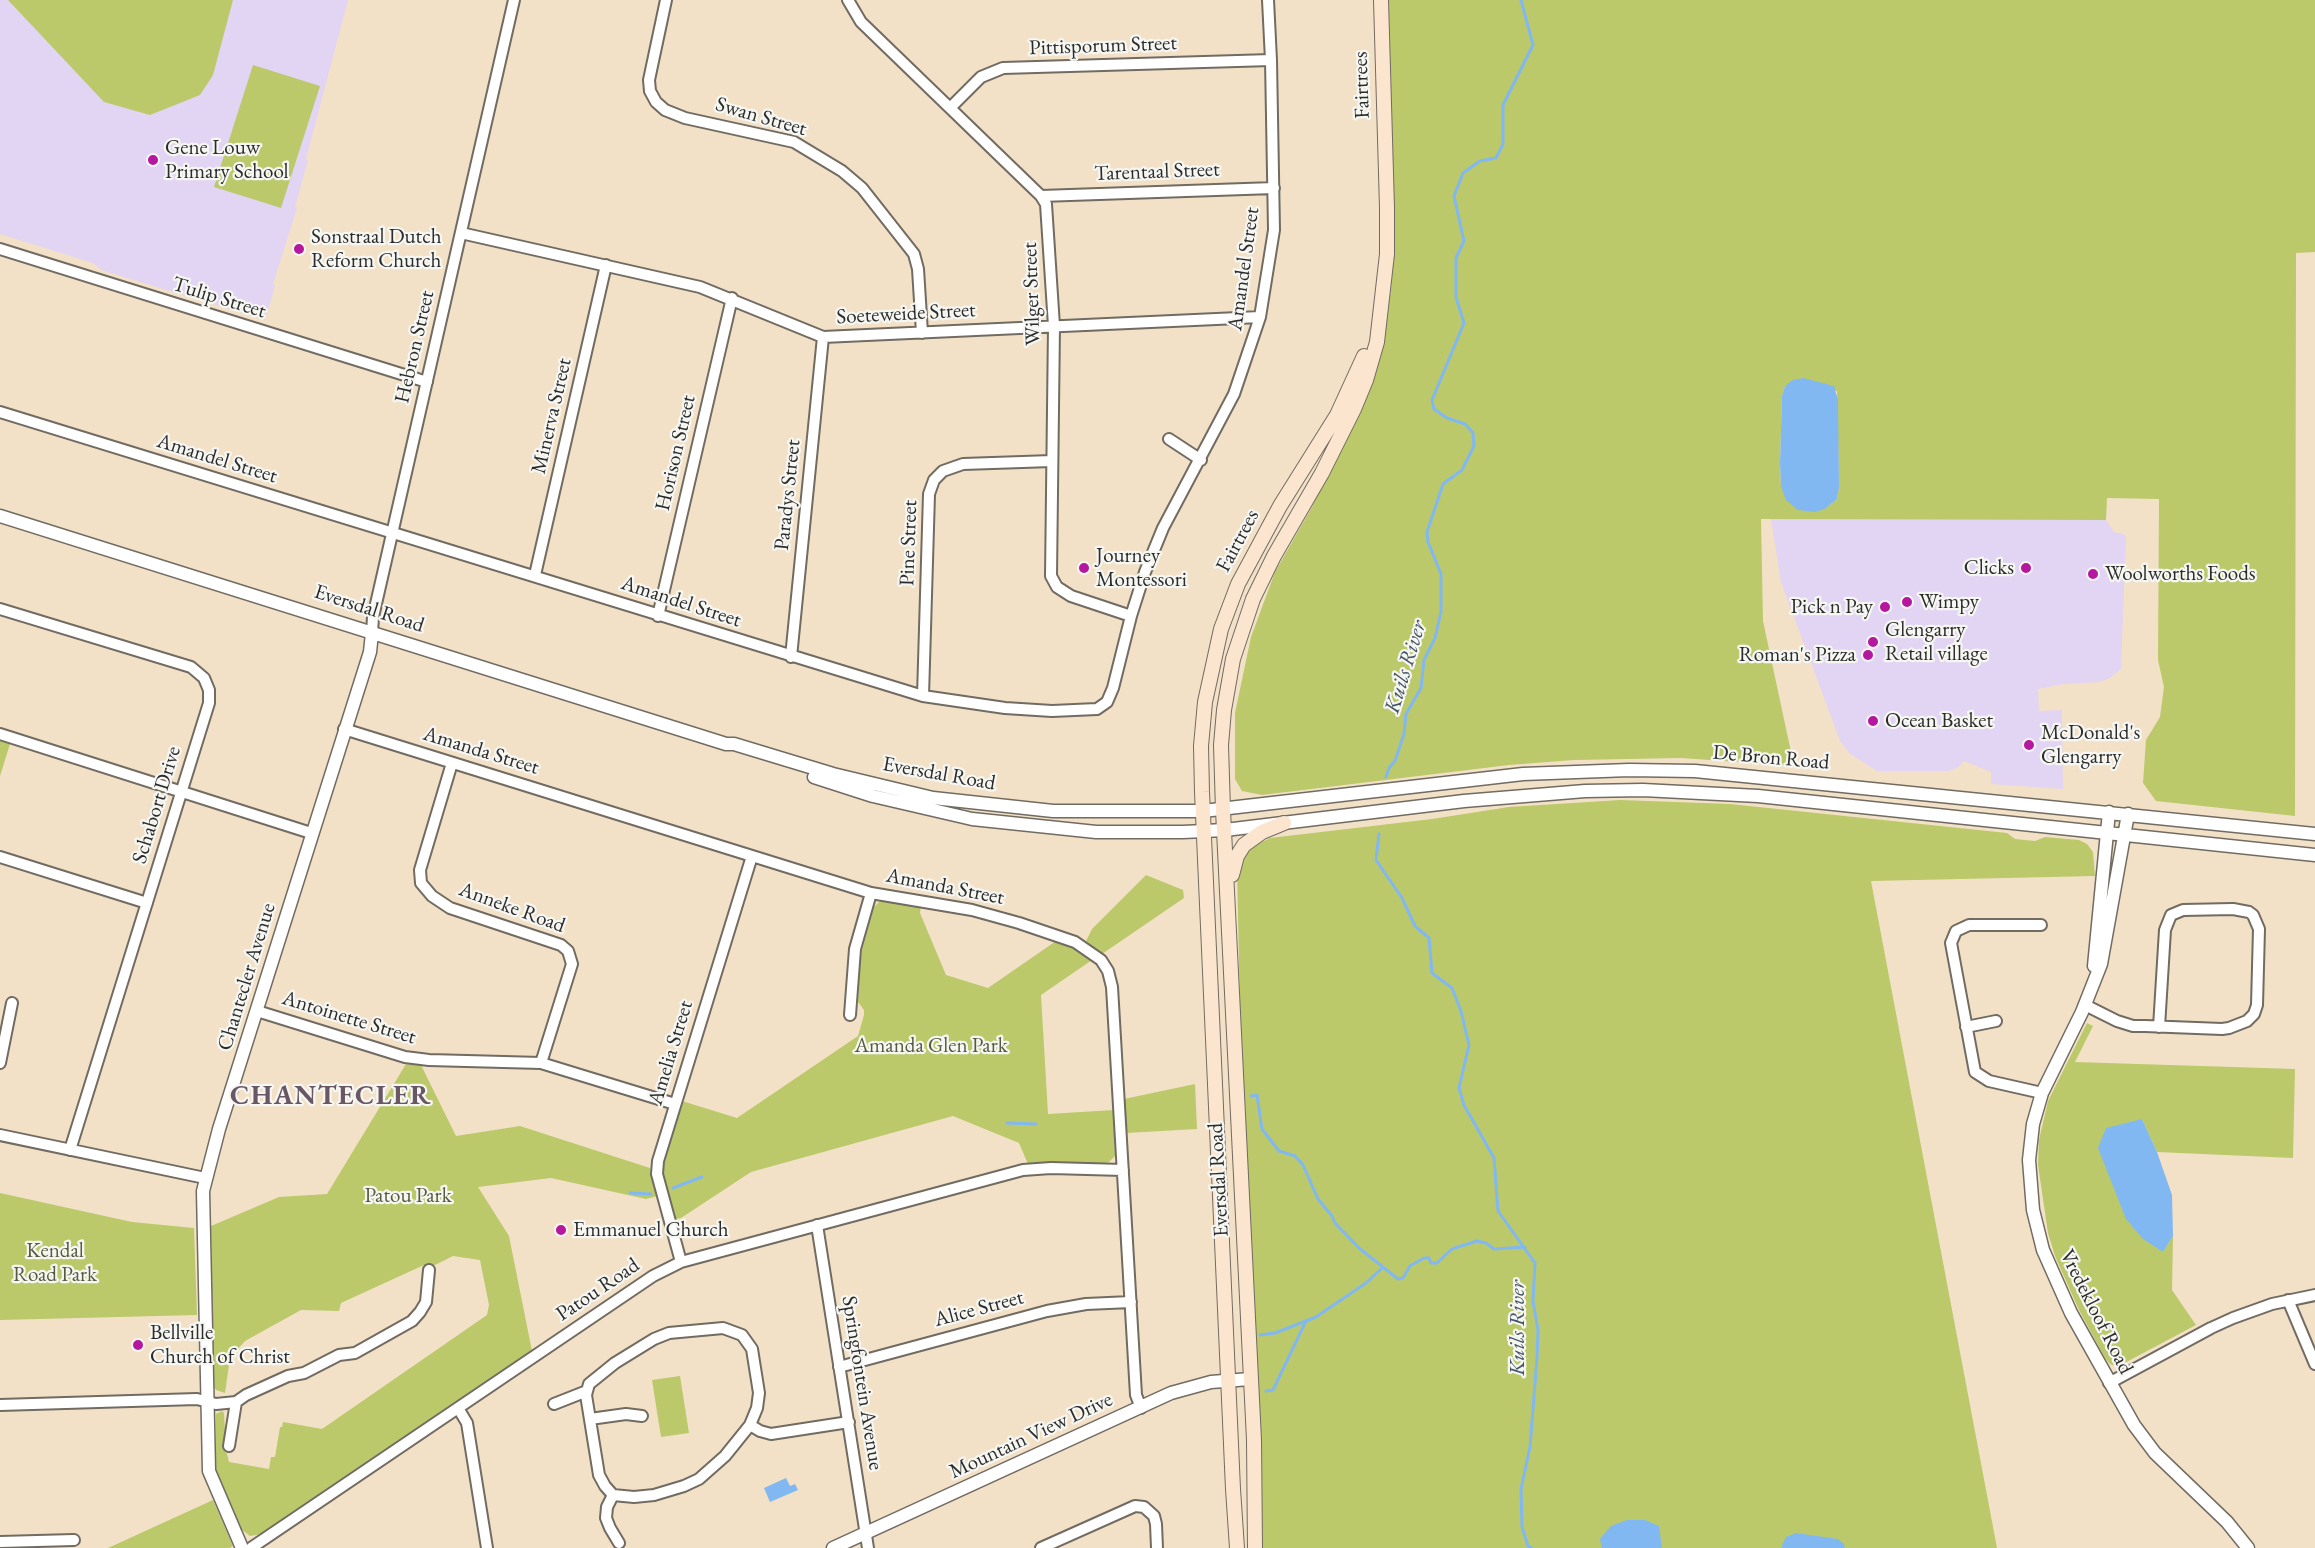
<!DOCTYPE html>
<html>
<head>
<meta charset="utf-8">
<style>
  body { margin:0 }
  canvas { display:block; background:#f2e1c7 }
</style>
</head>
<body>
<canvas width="2315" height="1548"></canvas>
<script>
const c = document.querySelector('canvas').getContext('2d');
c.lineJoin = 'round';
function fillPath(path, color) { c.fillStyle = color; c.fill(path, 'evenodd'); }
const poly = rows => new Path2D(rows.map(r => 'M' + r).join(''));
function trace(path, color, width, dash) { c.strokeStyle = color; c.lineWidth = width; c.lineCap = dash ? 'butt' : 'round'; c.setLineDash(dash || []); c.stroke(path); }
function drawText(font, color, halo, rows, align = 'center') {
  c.font = font + ' "EB Garamond",serif'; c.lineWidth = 4.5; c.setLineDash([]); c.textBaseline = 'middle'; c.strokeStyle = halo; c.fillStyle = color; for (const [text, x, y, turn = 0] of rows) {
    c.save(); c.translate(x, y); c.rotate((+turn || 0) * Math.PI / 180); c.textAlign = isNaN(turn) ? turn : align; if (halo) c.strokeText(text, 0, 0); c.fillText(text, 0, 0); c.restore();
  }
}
const built = poly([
  [0,0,348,0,306,159,308,160,295,207,297,208,273,284,275,286,265,320,101,270,93,263,0,234],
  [1771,519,2106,520,2114,532,2124,534,2126,538,2121,669,2110,678,2099,682,2064,684,2038,689,2039,711,2062,710,2063,789,1991,784,1991,772,1964,761,1957,768,1948,771,1877,771,1850,754,1840,741,1781,582]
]);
const green = poly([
  [8,0,233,0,213,75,200,95,150,115,104,102],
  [1388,0,2315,0,2315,252,2296,253,2295,816,2156,801,2143,783,2146,740,2160,717,2164,687,2158,660,2159,499,2107,498,2106,520,1761,519,1763,621,1794,766,1681,758,1574,760,1509,765,1262,795,1242,791,1235,779,1235,713,1251,637,1275,572,1312,507,1377,361,1391,291,1394,198],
  [1785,386,1837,391,1839,487,1837,499,1825,509,1781,486,1780,464,1782,396],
  [253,65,320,86,281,208,214,187],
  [0,741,10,744,0,776],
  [1620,800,1730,804,2007,833,2015,839,2035,841,2045,837,2079,840,2087,844,2093,852,2095,876,1871,881,1997,1548,1258,1548,1262,1480,1240,1012,1237,867,1250,848,1270,838,1432,819,1509,807],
  [1146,875,1183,890,1184,898,1102,954,1086,941,1092,929],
  [881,900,921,906,920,913,946,975,988,988,1056,941,1077,949,1092,960,1041,995,1048,1114,1114,1110,1115,1156,1109,1162,1103,1164,1028,1164,1019,1143,953,1116,751,1172,681,1218,675,1219,662,1167,682,1101,737,1118,858,1036,864,1015,864,1010,858,1002,860,958,874,907],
  [2087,1023,2093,1026,2075,1062,2295,1069,2293,1158,2157,1152,2142,1119,2163,1252,2173,1236,2172,1290,2196,1325,2117,1367,2110,1364,2105,1358,2079,1310,2055,1256,2048,1233,2038,1165,2039,1140,2048,1101],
  [406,1064,421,1065,456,1136,520,1126,650,1168,658,1196,646,1199,551,1178,478,1187,509,1236,532,1351,262,1534,250,1536,241,1529,216,1472,216,1414,222,1411,224,1413,226,1450,229,1462,269,1469,271,1457,275,1457,280,1427,282,1427,283,1422,322,1429,487,1315,489,1305,480,1260,453,1256,435,1265,424,1265,341,1303,339,1311,301,1310,245,1341,230,1358,225,1393,216,1390,213,1385,211,1226,279,1197,327,1194],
  [1195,1084,1197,1129,1126,1133,1124,1099],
  [0,1193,132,1222,194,1228,197,1315,0,1320],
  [680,1376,689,1433,661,1437,652,1380],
  [213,1500,233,1546,230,1548,108,1548]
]);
const water = poly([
  [1803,378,1834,386,1838,400,1839,487,1837,499,1825,509,1815,512,1798,510,1786,500,1781,486,1780,464,1782,396,1785,386,1793,380],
  [2142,1119,2157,1152,2172,1195,2173,1236,2163,1252,2143,1239,2126,1219,2098,1148,2106,1128],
  [786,1478,790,1486,795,1484,798,1490,770,1502,764,1488],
  [1627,1520,1645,1520,1659,1526,1662,1548,1602,1548,1600,1539,1611,1526],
  [1796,1533,1838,1539,1844,1544,1845,1548,1781,1548,1786,1537]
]);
const stream = poly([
  [1386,777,1389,768,1395,761,1404,734,1406,714,1421,688,1424,660,1435,638,1441,612,1441,574,1428,542,1427,532,1443,484,1462,470,1474,446,1473,433,1465,424,1447,418,1434,409,1432,400,1464,323,1456,297,1456,258,1464,241,1454,196,1463,173,1480,161,1496,158,1503,144,1503,105,1533,45,1521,0],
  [1379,834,1376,860,1402,898,1415,926,1429,938,1432,973,1452,988,1461,1011,1469,1045,1459,1088,1464,1105,1494,1158,1498,1211,1535,1263,1533,1301,1538,1330,1537,1358,1530,1447,1521,1489,1522,1527,1528,1546,1532,1548],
  [1251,1096,1257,1095,1262,1129,1279,1151,1295,1156,1303,1165,1318,1199,1332,1216,1335,1223,1359,1248,1398,1279,1403,1278,1410,1266,1424,1258,1429,1258,1431,1263,1437,1263,1452,1249,1477,1241,1486,1243,1494,1249,1525,1247],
  [1007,1123,1036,1124],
  [673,1188,702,1177],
  [630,1193,651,1194],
  [1260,1335,1275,1333,1316,1317,1366,1283,1382,1268],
  [1266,1391,1273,1390,1306,1321]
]);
const minor = poly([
  [666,0,649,80,650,91,656,102,665,110,685,118,794,142,842,171,862,188,914,254,918,269,922,333],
  [848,0,861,22,1041,196,1046,204,1054,326,1051,576,1057,587,1071,596,1131,616],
  [950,108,981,77,1003,68,1271,60],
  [1041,196,1274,188],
  [461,233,700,287,823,337,1260,317],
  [0,249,427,382],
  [0,412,923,696,1005,708,1052,711,1097,709,1107,702,1113,688,1131,616,1145,572,1163,528,1234,394,1260,317,1274,230,1271,60,1268,0],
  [1169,439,1201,460],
  [535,575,606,265],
  [0,609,191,667,204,678,209,690,209,703,70,1150],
  [658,616,732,298],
  [372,633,373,617,514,0],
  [791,657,823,337],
  [923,696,929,494,934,480,943,471,963,464,1052,461],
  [344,729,871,893,972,910,1019,923,1075,942,1101,960,1108,971,1112,987,1136,1395,1141,1408],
  [0,734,311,833],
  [452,763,420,870,421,883,432,896,450,908,561,945,568,951,572,964,541,1063],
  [0,857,147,903],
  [2041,925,1969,925,1956,931,1951,943,1975,1072,1989,1081,2042,1093],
  [2085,1005,2117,1021,2133,1026,2145,1026,2222,1029,2229,1028,2247,1021,2254,1014,2257,1005,2259,929,2253,915,2249,912,2233,909,2183,910,2171,915,2165,930,2159,1027],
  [257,1011,405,1057,429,1060,541,1063,675,1104],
  [850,1015,855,949,871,893],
  [1966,1027,1996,1021],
  [0,1063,12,1003],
  [0,1135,205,1178],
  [817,1225,868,1548],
  [681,1262,657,1174,658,1161,752,856],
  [2288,1300,2315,1364],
  [839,1367,1047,1311,1086,1304,1131,1302],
  [2109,1383,2211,1328,2233,1318,2272,1304,2315,1295],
  [554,1404,587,1391],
  [0,1405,197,1399,216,1404,236,1402,246,1395,288,1376,304,1373,339,1355,355,1353,412,1321,420,1312,426,1302,429,1270],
  [458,1408,467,1423,487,1548],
  [590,1419,626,1414,642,1416],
  [750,1425,760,1431,771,1434,849,1422],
  [229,1446,236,1402],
  [613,1495,605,1486,599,1475,586,1395,589,1384,615,1363,654,1339,669,1333,723,1328,742,1335,752,1349,759,1393,757,1408,750,1425,725,1456,699,1479,684,1486,654,1495,634,1497,613,1495,607,1507,606,1518,610,1528,619,1543],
  [0,1542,74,1540],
  [251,1548,653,1276,681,1262,1023,1170,1051,1168,1123,1170],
  [1041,1548,1135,1506,1144,1507,1154,1516,1156,1524,1157,1548]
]);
const tertiary = poly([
  [0,516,726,744,734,744,833,774,933,798,1053,811,1203,811,1523,774,1629,770,1695,771,2315,834],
  [814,777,873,796,972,819,1096,832,1183,832,1225,830,1464,801,1585,791,1643,790,1758,796,2315,855],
  [2128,814,2101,964,2082,1012,2042,1093,2033,1124,2029,1160,2033,1210,2043,1250,2071,1313,2134,1425,2155,1453,2227,1522,2248,1548],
  [2094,966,2109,812],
  [242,1548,209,1471,203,1191,219,1129,370,652,372,633],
  [833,1548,1171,1393,1211,1382,1250,1379]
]);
const secondary = poly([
  [1232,875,1237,856,1244,845,1262,832,1284,823],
  [1237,1548,1233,1489,1202,792,1201,746,1205,702,1221,629,1238,584,1280,506,1337,415,1364,356],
  [1255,1548,1254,1440,1223,810,1221,745,1224,710,1233,659,1253,599,1274,556,1322,473,1354,409,1366,380,1377,342,1387,254,1387,208,1381,0]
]);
const markers = [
  [153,160,6,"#b5179e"],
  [299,249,6,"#b5179e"],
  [1084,568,6,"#b5179e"],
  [2026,568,6,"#b5179e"],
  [2093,574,6,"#b5179e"],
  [1907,602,6,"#b5179e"],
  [1885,607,6,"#b5179e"],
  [1873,642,6,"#b5179e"],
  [1868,655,6,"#b5179e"],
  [1873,721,6,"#b5179e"],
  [2029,745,6,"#b5179e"],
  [561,1230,6,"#b5179e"],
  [138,1345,6,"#b5179e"]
];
const streetNames = [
  ["Pittisporum Street",1103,46,-2],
  ["Fairtrees",1362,85,-92],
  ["Swan Street",761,117,16],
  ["Tarentaal Street",1157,172,-2],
  ["Amandel Street",1244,269,-82],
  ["Wilger Street",1032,294,-92],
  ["Tulip Street",219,298,17],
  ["Soeteweide Street",906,314,-3],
  ["Hebron Street",415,347,-77],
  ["Minerva Street",552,416,-77],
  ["Horison Street",676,453,-77],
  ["Amandel Street",217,459,17],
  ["Paradys Street",788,495,-84],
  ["Fairtrees",1238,541,-62],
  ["Pine Street",909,543,-88],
  ["Amandel Street",681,602,18],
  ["Eversdal Road",369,609,18],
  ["Amanda Street",481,751,17],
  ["De Bron Road",1771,758,5],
  ["Eversdal Road",939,774,10],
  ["Schabort Drive",157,805,-73],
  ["Amanda Street",945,887,11],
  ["Anneke Road",512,908,20],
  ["Chantecler Avenue",247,977,-73],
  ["Antoinette Street",349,1018,17],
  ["Amelia Street",671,1053,-73],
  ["Eversdal Road",1219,1180,-93],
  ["Patou Road",598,1290,-34],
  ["Alice Street",979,1309,-15],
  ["Vredekloof Road",2096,1312,63],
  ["Springfontein Avenue",862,1383,81],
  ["Mountain View Drive",1031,1436,-25]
];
const poiNames = [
  ["Gene Louw",165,148],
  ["Primary School",165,172],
  ["Sonstraal Dutch",311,237],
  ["Reform Church",311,261],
  ["Journey",1096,556],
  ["Montessori",1096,580],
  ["Clicks",2014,568,"right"],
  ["Woolworths Foods",2105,574],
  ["Wimpy",1919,602],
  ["Pick n Pay",1873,607,"right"],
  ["Glengarry",1885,630],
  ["Retail village",1885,654],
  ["Roman's Pizza",1856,655,"right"],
  ["Ocean Basket",1885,721],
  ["McDonald's",2041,733],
  ["Glengarry",2041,757],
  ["Emmanuel Church",573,1230],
  ["Bellville",150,1333],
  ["Church of Christ",150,1357]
];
const parkNames = [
  ["Amanda Glen Park",931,1046],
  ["Patou Park",408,1196],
  ["Kendal",55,1251],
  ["Road Park",55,1275]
];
const waterNames = [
  ["Kuils River",1406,667,-73],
  ["Kuils River",1518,1328,-90]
];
const districtNames = [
  ["CHANTECLER",331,1097]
];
fillPath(built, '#e2d4f3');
fillPath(green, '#bbc96b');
fillPath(water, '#81b8f1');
trace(stream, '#81b8f1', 3);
trace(minor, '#716b62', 14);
trace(tertiary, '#716b62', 15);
trace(secondary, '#716b62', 16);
trace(minor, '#fff', 10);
trace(tertiary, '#fff', 12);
trace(secondary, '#fbe5cf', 14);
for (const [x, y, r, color] of markers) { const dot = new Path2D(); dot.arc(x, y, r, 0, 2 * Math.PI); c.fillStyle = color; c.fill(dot); trace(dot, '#f6f6f2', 2); }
drawText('21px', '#2b2b2b', '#f6f6f2', streetNames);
drawText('21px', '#2b2b2b', '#f6f6f2', poiNames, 'left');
drawText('21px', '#565a3e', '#f6f6f2', parkNames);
drawText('italic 22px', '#455566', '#f6f6f2', waterNames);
c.letterSpacing = '1.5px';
drawText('bold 27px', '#695864', '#f6f6f2', districtNames);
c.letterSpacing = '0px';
</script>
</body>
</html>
